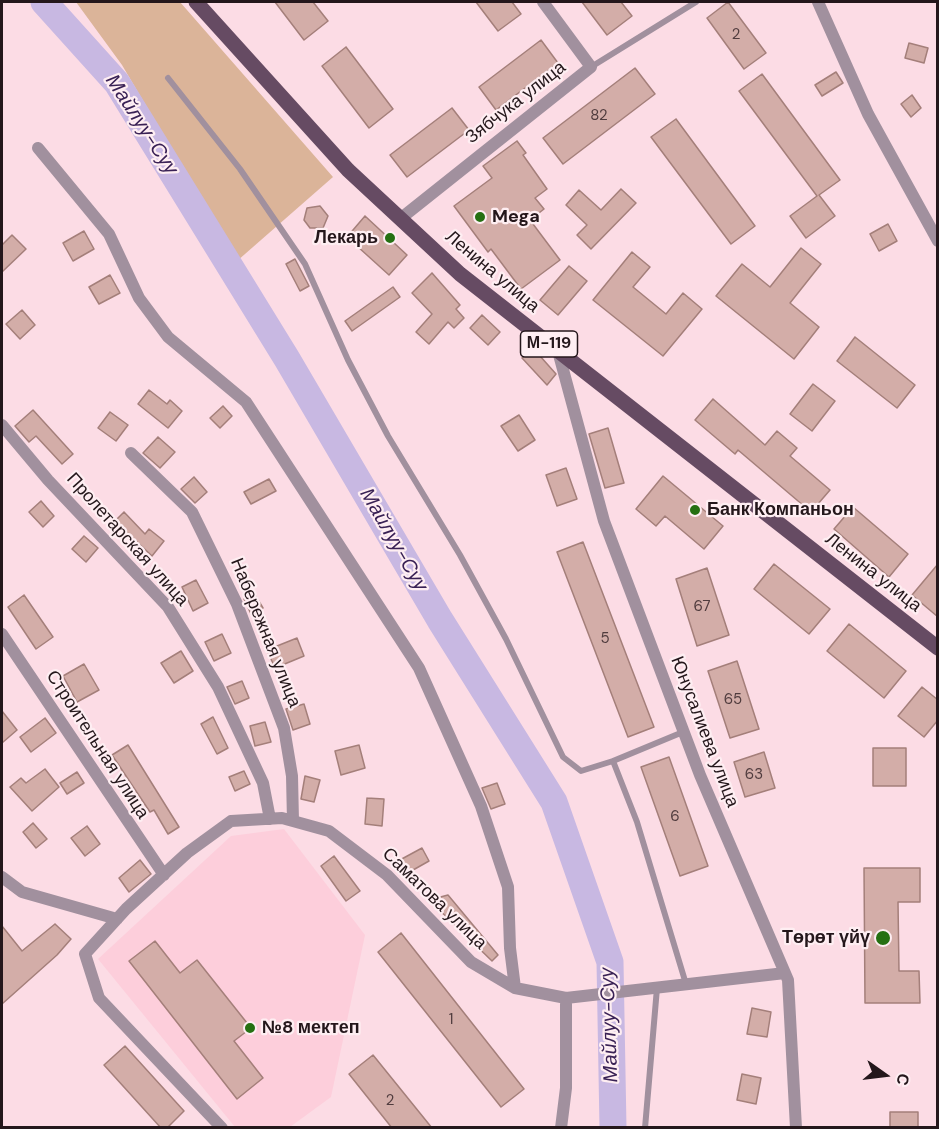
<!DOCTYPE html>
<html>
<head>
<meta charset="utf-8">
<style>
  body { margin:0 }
  #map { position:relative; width:939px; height:1129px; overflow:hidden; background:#fcdce5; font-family:"DM Sans",sans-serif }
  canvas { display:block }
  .frame { position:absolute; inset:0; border:3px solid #24171b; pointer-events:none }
  .north { position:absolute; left:855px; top:1045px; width:60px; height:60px; -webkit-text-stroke:4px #feeef2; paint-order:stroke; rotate:104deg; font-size:16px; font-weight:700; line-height:24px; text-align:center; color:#24171b }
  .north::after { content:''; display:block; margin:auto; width:21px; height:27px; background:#24171b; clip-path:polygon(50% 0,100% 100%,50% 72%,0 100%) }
</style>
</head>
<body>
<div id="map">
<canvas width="939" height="1129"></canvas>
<div class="frame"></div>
<div class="north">С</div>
</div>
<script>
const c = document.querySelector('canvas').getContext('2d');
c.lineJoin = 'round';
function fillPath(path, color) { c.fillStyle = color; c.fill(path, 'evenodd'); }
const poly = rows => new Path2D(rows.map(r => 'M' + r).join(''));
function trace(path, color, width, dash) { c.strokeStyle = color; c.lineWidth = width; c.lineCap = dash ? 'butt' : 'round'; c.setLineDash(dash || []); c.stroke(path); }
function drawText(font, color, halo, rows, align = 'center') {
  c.font = font + ' "DM Sans",sans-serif'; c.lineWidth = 4.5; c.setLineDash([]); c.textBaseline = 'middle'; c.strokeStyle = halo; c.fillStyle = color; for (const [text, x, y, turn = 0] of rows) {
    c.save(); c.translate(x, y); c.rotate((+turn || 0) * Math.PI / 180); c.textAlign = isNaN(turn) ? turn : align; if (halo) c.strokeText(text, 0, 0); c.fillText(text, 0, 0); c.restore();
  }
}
const built = poly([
  [284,829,365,935,331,1097,290,1127,235,1127,98,959,231,836]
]);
const green = poly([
  [76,2,180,2,333,177,237,261,122,65]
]);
const river = poly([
  [44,2,117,83,287,359,440,620,554,802,610,962,613,1128]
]);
const building = poly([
  [275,2,313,2,328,21,304,40,275,2],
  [476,2,512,2,521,14,498,31,476,2],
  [582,2,621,2,632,16,607,35,582,2],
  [728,2,766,53,744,69,707,18,728,2],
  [541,40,558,63,496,110,479,87,541,40],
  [909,43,928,48,924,63,905,58,909,43],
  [346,47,393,109,369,128,322,66,346,47],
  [635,68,655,94,563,164,543,138,635,68],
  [836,72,843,83,822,96,815,85,836,72],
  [762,74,840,180,819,195,835,216,806,238,790,216,817,196,739,91,762,74],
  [912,95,921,108,911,117,901,104,912,95],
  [452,108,469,130,407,177,390,155,452,108],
  [676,119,755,226,731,244,651,137,676,119],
  [517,141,526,153,523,155,547,189,535,198,544,209,530,220,560,260,521,289,491,249,488,252,454,206,492,178,483,166,517,141],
  [621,189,636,203,591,249,577,235,587,225,566,205,579,190,601,210,621,189],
  [320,206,328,216,323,228,310,228,304,220,307,208,320,206],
  [365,216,407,255,389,275,347,237,365,216],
  [888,224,897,241,879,251,870,234,888,224],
  [84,231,94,249,73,261,63,243,84,231],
  [12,235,26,249,2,272,2,245,12,235],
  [801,248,821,264,790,303,819,327,794,359,716,296,742,264,770,287,801,248],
  [632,252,650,267,633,287,666,314,683,293,702,309,663,356,593,300,632,252],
  [295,259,309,286,300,291,286,264,295,259],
  [569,266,587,281,558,315,540,300,569,266],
  [432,273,460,305,456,309,464,318,454,328,448,322,429,344,416,332,432,314,412,293,432,273],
  [110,275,120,293,99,304,89,287,110,275],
  [393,287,400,297,352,331,345,321,393,287],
  [22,310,35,325,20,339,6,324,22,310],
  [482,315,500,332,488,345,470,328,482,315],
  [855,337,915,385,897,408,837,361,855,337],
  [532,347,556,374,547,385,522,358,532,347],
  [813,384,835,401,812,431,790,414,813,384],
  [149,390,167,404,170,400,182,411,168,428,138,404,149,390],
  [713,399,765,445,777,431,797,448,790,456,830,490,811,512,738,450,735,454,695,420,713,399],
  [223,406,232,416,220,428,210,418,223,406],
  [33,410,73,454,62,464,36,436,29,442,15,426,33,410],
  [110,412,128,425,116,441,98,428,110,412],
  [519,415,535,440,518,451,501,426,519,415],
  [608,428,624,483,605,488,589,434,608,428],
  [158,437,175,452,160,468,143,453,158,437],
  [566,468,577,499,557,506,546,475,566,468],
  [663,476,723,526,704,549,665,516,656,526,636,509,663,476],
  [194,477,207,492,195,503,181,489,194,477],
  [269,479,276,491,251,504,244,492,269,479],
  [41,501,54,516,43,527,29,512,41,501],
  [853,507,908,554,889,577,834,529,853,507],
  [124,512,145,534,149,529,164,541,152,556,115,521,124,512],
  [84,536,98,548,86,562,72,549,84,536],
  [583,542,654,727,628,737,557,552,583,542],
  [774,564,830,609,809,634,754,589,774,564],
  [938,564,938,617,912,595,938,564],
  [707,568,729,635,697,646,676,579,707,568],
  [196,580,208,603,193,611,182,587,196,580],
  [254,593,263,608,251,614,244,599,254,593],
  [24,595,53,637,36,649,8,607,24,595],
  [849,624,906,671,884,698,827,651,849,624],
  [222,634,231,653,214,661,205,642,222,634],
  [297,638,304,656,275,668,267,650,297,638],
  [181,651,193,671,174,683,161,663,181,651],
  [737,661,759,729,730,738,708,671,737,661],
  [84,664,99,690,77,702,63,676,84,664],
  [242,681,249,698,235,704,227,687,242,681],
  [922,687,938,700,938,720,924,737,898,716,922,687],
  [304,704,310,724,293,730,286,709,304,704],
  [2,711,17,730,2,743,2,711],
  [213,717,228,748,217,754,201,724,213,717],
  [45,718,56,733,31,752,20,737,45,718],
  [265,722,271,742,255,746,250,726,265,722],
  [128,745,179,827,168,834,154,810,150,812,112,755,128,745],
  [359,745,365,768,341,775,335,751,359,745],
  [873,748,906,748,906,786,873,786,873,748],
  [764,752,775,788,745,797,734,762,764,752],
  [669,757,708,866,680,876,641,767,669,757],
  [45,769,59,787,32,811,10,787,21,778,26,783,45,769],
  [244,771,250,784,235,791,229,777,244,771],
  [77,772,84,783,67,794,60,783,77,772],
  [305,776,320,780,314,802,301,799,305,776],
  [497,783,505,804,491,809,482,788,497,783],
  [367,798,384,799,382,826,365,824,367,798],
  [33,823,47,839,36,848,23,832,33,823],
  [87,826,100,844,85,856,71,838,87,826],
  [422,848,429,861,406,874,398,861,422,848],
  [334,856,360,891,346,901,321,866,334,856],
  [140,860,151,874,129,892,119,878,140,860],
  [864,868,920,868,920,902,898,902,899,971,919,971,920,1003,865,1003,864,868],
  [448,895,498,955,492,961,429,900,448,895],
  [55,924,71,939,57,955,2,1004,2,926,22,951,55,924],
  [401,933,524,1089,501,1107,378,952,401,933],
  [155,941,180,973,197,960,251,1028,234,1041,263,1078,237,1099,129,961,155,941],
  [752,1008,771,1012,767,1037,747,1034,752,1008],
  [125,1046,184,1111,167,1128,161,1128,104,1065,125,1046],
  [373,1055,432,1128,392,1128,349,1074,373,1055],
  [742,1074,761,1078,756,1104,737,1100,742,1074],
  [890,1112,918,1112,918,1128,890,1128,890,1112]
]);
const service = poly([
  [591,67,696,2],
  [168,78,240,169,305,264,348,360,388,436,460,555,506,639,563,757,581,771,613,761,637,822,686,984],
  [613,761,683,732],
  [645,1128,657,988]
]);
const minor = poly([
  [818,2,868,114,938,241],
  [38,148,109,234,139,298,168,337,246,402,419,668,481,806,508,887,510,948,515,988],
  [400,219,591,67,543,2],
  [558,351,604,521,700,775,788,980,796,1128],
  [2,425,48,480,168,607,218,687,263,783,270,819],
  [131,453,192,512,237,604,284,728,292,776,293,821],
  [2,634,164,875],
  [2,877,22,892,117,919],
  [222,1128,99,998,85,954,126,909,187,853,231,821,282,818,329,831,387,875,471,962,515,988,566,998,785,973],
  [561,1128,566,1088,566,998]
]);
const primary = poly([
  [196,2,348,170,460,274,938,648]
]);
const markers = [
  [480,217,6,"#257012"],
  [390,238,6,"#257012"],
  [695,510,6,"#257012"],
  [883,938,8,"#257012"],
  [250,1028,6,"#257012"]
];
const numberNames = [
  ["2",736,35],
  ["82",599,116],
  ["67",702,607],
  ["5",605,639],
  ["65",733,700],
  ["63",754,775],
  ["6",675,817],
  ["1",451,1020],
  ["2",390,1101]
];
const shields = [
  [549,344,57]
];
const shieldNames = [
  ["М-119",549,344]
];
const streetNames = [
  ["Зябчука улица",516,103,-38],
  ["Ленина улица",492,272,40],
  ["Пролетарская улица",127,540,48],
  ["Ленина улица",873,573,38],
  ["Набережная улица",265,633,68],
  ["Юнусалиева улица",704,732,69],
  ["Строительная улица",97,745,57],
  ["Саматова улица",434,899,44]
];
const poiNames = [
  ["Mega",492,217],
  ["Лекарь",378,238,"right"],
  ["Банк Компаньон",707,510],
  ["Төрөт үйү",870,938,"right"],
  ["№8 мектеп",262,1028]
];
const waterNames = [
  ["Майлуу-Суу",141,125,57],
  ["Майлуу-Суу",393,540,60],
  ["Майлуу-Суу",610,1025,-92]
];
fillPath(built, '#fdcedb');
fillPath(green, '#dbb499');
trace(river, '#c8b8e2', 27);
fillPath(building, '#d3ada8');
trace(building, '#a47f7a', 1.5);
trace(service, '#a1909e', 6);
trace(minor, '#a1909e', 12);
trace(primary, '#664b63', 15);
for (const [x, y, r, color] of markers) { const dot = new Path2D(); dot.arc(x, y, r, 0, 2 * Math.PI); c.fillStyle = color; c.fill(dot); trace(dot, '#feeef2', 2); }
drawText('15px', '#503c3e', null, numberNames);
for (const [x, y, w] of shields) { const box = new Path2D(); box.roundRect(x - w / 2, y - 13, w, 26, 4.5); c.fillStyle = '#feeef2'; c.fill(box); trace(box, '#24171b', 1.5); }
drawText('bold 16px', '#24171b', null, shieldNames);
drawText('18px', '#24171b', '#feeef2', streetNames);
drawText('bold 18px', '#24171b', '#feeef2', poiNames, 'left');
drawText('italic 20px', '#392155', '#feeef2', waterNames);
</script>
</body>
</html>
